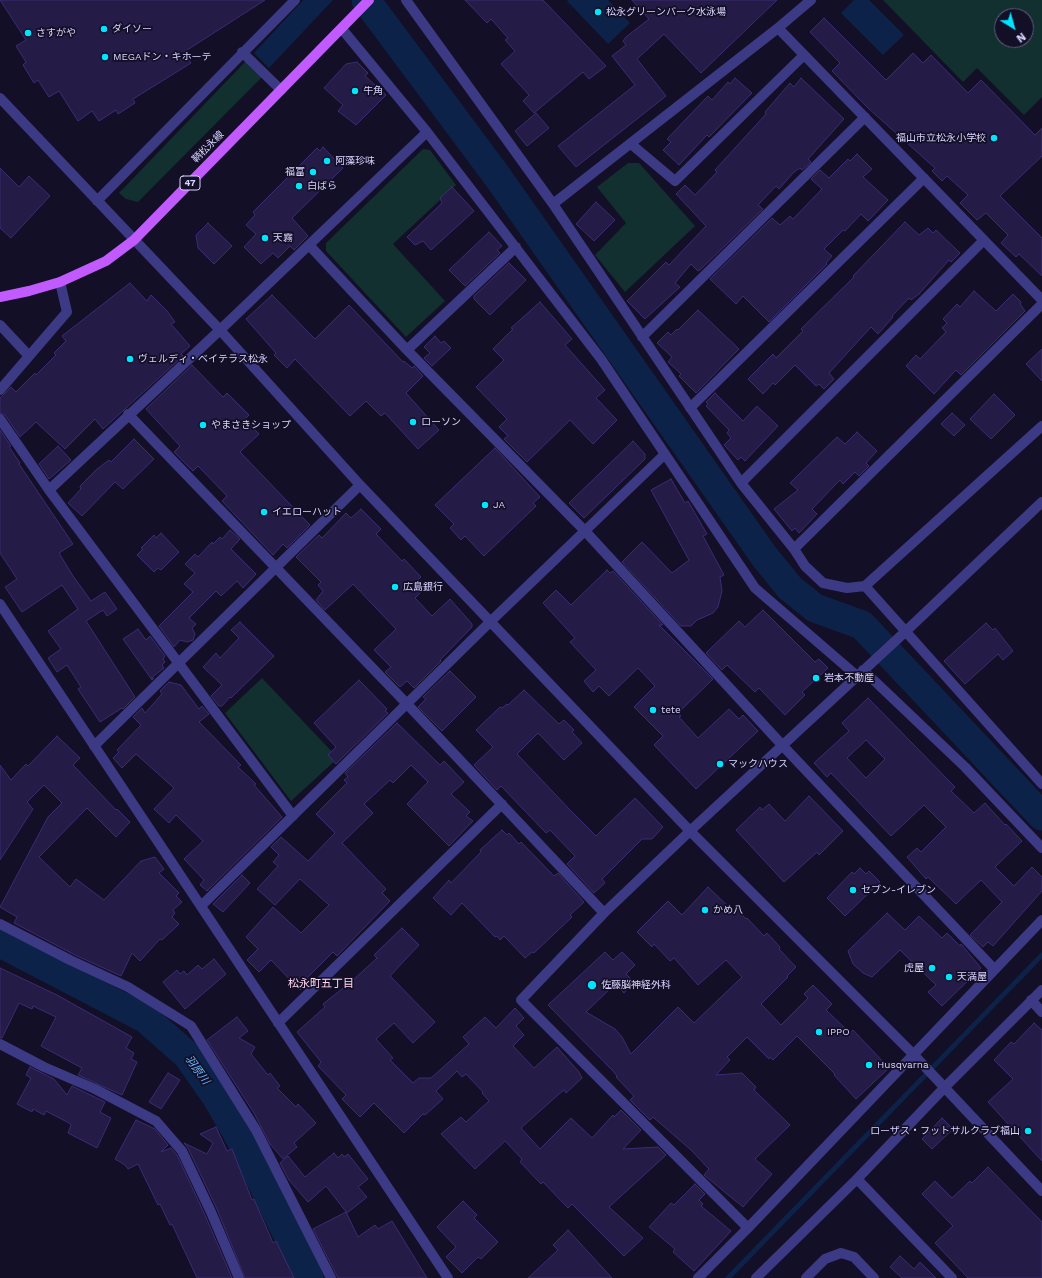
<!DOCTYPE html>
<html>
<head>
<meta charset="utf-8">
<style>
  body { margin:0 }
  #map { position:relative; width:1042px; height:1278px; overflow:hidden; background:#130f26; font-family:"Work Sans",sans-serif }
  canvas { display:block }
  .north { position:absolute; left:994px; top:8px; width:40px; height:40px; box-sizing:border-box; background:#130f26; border:1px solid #625e7d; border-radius:50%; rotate:143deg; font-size:11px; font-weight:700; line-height:16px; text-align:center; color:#d9d4ff }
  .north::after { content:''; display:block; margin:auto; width:14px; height:18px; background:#00e5ff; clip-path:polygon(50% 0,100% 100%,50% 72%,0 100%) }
</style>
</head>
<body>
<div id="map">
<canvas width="1042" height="1278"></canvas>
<div class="north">N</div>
</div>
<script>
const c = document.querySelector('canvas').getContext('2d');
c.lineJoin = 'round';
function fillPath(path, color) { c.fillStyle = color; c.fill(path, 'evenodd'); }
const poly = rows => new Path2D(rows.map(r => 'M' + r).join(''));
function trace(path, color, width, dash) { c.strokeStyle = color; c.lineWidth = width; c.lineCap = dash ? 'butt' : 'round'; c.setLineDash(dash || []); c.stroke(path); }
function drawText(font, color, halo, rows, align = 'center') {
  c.font = font + ' "Work Sans","Noto Sans JP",sans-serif'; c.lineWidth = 3.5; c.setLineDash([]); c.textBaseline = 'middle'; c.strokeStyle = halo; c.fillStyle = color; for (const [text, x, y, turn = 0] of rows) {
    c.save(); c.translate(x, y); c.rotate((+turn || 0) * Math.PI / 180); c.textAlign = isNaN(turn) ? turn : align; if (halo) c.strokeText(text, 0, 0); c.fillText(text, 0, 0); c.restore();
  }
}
const green = poly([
  [883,0,1042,0,1042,97,1024,115,977,68,963,82],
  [1002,16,1026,16,1026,40,1002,40],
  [245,62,247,62,262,77,138,202,126,199,119,193],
  [423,149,430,150,456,185,393,244,445,301,406,337,326,251,326,243],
  [628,163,639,163,695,226,625,292,595,255,626,223,597,187],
  [262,678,338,758,291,801,225,713]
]);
const water = poly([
  [303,0,333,0,269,68,254,53],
  [568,0,608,0,630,23,608,44,567,1],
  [854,0,869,0,904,35,883,55,841,13]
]);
const stream = poly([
  [728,1278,1042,955]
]);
const river = poly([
  [366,0,497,176,764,556,790,588,815,608,862,625,1042,816],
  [0,943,146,1019,187,1055,217,1098,240,1138,309,1278]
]);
const building = poly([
  [0,0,265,0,184,52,191,63,133,99,135,103,118,114,116,110,99,121,92,111,78,121,59,91,49,97,38,80,34,83,23,65,26,62,16,46,26,40,0,0],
  [465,0,543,0,606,66,589,79,583,72,534,113,523,101,529,95,501,64,515,51,505,40,508,38,491,19,487,23,465,0],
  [632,0,777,0,701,73,664,34,637,59,666,96,576,167,558,146,635,85,612,56,626,45,623,41,626,37,649,19,632,0],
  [824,18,886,80,913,53,923,63,931,55,968,93,981,80,1035,135,1042,128,1042,156,1000,196,1042,238,1042,276,1019,254,1016,257,1001,243,1008,235,986,213,977,220,960,203,968,195,947,176,942,181,932,171,935,168,868,108,832,71,840,63,810,32,824,18],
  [357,62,368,73,365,76,386,95,356,125,338,111,343,105,324,88,346,64,357,62],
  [735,78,752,93,709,137,707,135,679,165,663,150,671,142,667,139,708,96,712,100,728,82,730,84,735,78],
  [801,78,844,119,808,159,811,162,802,170,800,168,794,172,779,189,776,186,758,205,763,209,700,270,698,271,691,264,675,283,680,287,645,319,627,301,666,262,669,265,706,226,676,194,685,185,695,195,717,172,715,170,766,114,765,112,790,83,794,87,801,78],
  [536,113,549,128,527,146,515,131,536,113],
  [323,147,343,168,292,218,308,236,294,250,290,246,278,258,273,253,261,264,244,247,256,234,246,225,255,215,253,212,317,148,320,151,323,147],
  [857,154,872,169,863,177,888,200,868,221,861,214,845,231,843,230,824,249,832,256,826,263,827,264,769,322,743,296,736,304,710,279,772,218,780,225,790,216,793,219,822,189,811,179,820,170,829,178,848,159,850,161,857,154],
  [0,168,19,187,29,176,50,196,11,238,0,228,0,168],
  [452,187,474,211,431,250,423,241,415,245,407,237,442,203,440,198,452,187],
  [596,202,615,220,594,241,576,224,596,202],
  [905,222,919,235,928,228,933,233,936,230,960,253,951,262,949,260,919,294,911,300,909,298,892,316,893,317,878,334,871,327,829,373,834,379,824,389,819,384,816,386,795,365,775,385,773,383,763,394,748,379,773,354,776,358,803,331,801,329,854,277,853,276,905,222],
  [208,223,232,246,214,264,198,248,196,235,208,223],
  [489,232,502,246,497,250,500,253,465,286,449,270,489,232],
  [509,263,526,280,490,315,474,299,474,296,509,263],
  [130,283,147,301,151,295,167,311,175,322,171,324,190,346,181,354,183,356,103,429,95,419,65,449,36,422,20,437,5,415,0,413,0,398,11,387,16,392,35,373,36,375,56,355,54,353,66,341,62,336,130,283],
  [974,291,996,311,1013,294,1021,302,1020,304,1025,311,961,375,956,370,934,394,906,366,916,355,920,359,946,332,942,328,947,323,943,319,957,304,960,307,974,291],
  [272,295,315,339,349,305,403,362,404,361,412,368,414,366,423,376,406,393,439,430,418,449,385,413,381,416,366,401,350,416,295,359,287,368,274,355,276,353,246,319,272,295],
  [540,302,572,339,565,345,605,390,596,398,617,420,593,444,570,420,527,462,504,439,508,436,499,427,507,419,476,387,504,360,493,349,513,329,511,328,540,302],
  [698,310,739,349,696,393,679,376,681,374,668,362,672,357,657,343,668,332,671,335,677,329,678,330,698,310],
  [435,336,441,343,444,341,451,348,432,366,424,358,430,353,424,347,435,336],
  [1042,349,1042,381,1026,364,1042,349],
  [192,365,223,397,227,393,249,415,245,419,259,434,240,452,310,525,287,548,283,544,273,555,222,501,227,496,198,466,193,471,174,452,180,446,146,409,192,365],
  [715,393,743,421,757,406,778,426,745,461,741,457,738,460,724,445,731,438,727,433,729,430,706,406,708,404,706,402,715,393],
  [994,394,1015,415,991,439,970,419,994,394],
  [952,413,965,425,954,436,941,424,952,413],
  [0,430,11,446,9,447,20,463,19,464,73,544,59,553,73,576,91,601,105,592,117,609,107,616,103,610,86,621,135,697,123,709,122,708,100,722,78,689,81,687,67,665,57,672,48,658,61,649,48,631,78,609,62,585,22,612,5,587,17,579,0,553,0,430],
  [857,432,877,451,866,463,869,466,859,476,855,472,843,484,840,480,812,509,817,514,799,533,795,528,792,531,774,509,798,490,790,483,837,437,845,444,857,432],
  [134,439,154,459,123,489,115,482,82,516,68,503,81,489,80,488,81,485,97,469,109,460,111,462,134,439],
  [633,441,645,454,645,459,584,518,569,503,633,441],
  [58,446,71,460,49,479,39,464,58,446],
  [495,448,540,497,533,503,536,506,484,556,465,536,461,540,450,528,454,524,435,505,495,448],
  [671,479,685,503,688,501,707,534,703,536,724,575,720,577,722,591,718,607,713,613,697,620,691,626,681,626,622,562,642,542,672,573,689,560,651,490,671,479],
  [361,509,381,529,376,534,402,561,404,559,421,577,413,584,421,592,415,598,432,616,450,599,472,624,472,627,440,660,441,661,414,688,407,681,400,687,385,672,391,667,374,650,396,629,353,584,325,610,316,600,323,591,318,585,321,582,296,557,319,535,322,538,346,513,351,518,361,509],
  [230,530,240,539,231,549,256,574,243,588,237,581,221,596,216,591,189,618,196,624,192,628,195,634,193,640,187,642,180,640,174,647,159,626,193,592,184,584,195,573,185,564,195,554,198,557,212,542,213,544,220,537,222,539,230,530],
  [161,533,179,552,161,570,158,568,154,572,137,555,143,549,141,548,154,535,156,538,161,533],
  [607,570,610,573,613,571,663,625,659,625,713,679,678,713,681,716,679,717,698,738,729,709,739,719,743,715,758,731,696,789,654,745,663,736,634,707,655,686,638,668,609,696,599,686,593,692,584,681,596,670,570,642,575,638,543,603,556,590,571,605,607,570],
  [763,610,815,662,819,659,828,668,802,692,805,695,785,715,759,688,755,692,727,665,722,670,706,653,739,621,745,627,763,610],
  [240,622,274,656,231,698,230,697,222,706,219,706,211,696,222,685,203,667,216,653,220,658,239,638,231,630,240,622],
  [986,623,993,630,995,628,1013,651,1003,660,998,654,965,684,944,661,986,623],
  [138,629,146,640,150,636,165,656,163,659,165,662,162,665,164,668,151,678,154,678,152,680,123,639,138,629],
  [450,671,476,697,442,731,418,707,426,699,423,697,450,671],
  [359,680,387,709,385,711,388,713,336,764,328,755,336,747,314,723,359,680],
  [169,682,181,685,199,709,202,706,209,714,199,722,241,765,238,767,256,784,254,785,282,817,207,891,200,885,204,880,184,859,203,841,176,815,169,823,154,809,174,788,136,754,122,768,113,758,119,752,117,750,141,725,133,717,142,708,145,713,162,694,160,691,169,682],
  [524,690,559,724,564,720,574,730,572,732,582,743,564,760,538,733,517,754,572,812,596,836,635,798,663,827,652,839,642,839,602,879,605,883,594,893,567,864,575,856,550,830,546,833,501,786,497,790,474,765,493,747,476,730,500,707,502,708,507,704,508,705,524,690],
  [868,698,955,787,951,791,974,813,985,803,1005,825,1006,824,1022,841,995,867,1014,886,1032,867,1042,877,1042,891,993,946,988,942,983,947,970,935,1002,902,981,880,956,904,928,877,926,879,907,857,917,848,921,852,946,827,924,805,891,836,831,773,827,777,814,763,849,731,842,723,868,698],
  [866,740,885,759,866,778,847,758,866,740],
  [397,723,440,765,444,761,464,782,451,794,470,812,466,816,473,821,449,846,407,804,428,782,411,765,393,783,390,780,364,804,373,813,342,843,386,889,382,893,390,901,337,956,333,952,307,978,310,981,300,990,271,960,259,972,247,960,258,949,246,937,273,907,301,933,329,905,300,879,275,905,257,889,278,866,273,862,279,855,271,847,281,837,308,861,335,833,316,814,347,783,344,780,348,777,345,773,397,723],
  [57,736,80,758,73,765,116,810,117,809,130,822,116,837,87,808,39,857,70,887,76,879,104,900,141,861,155,857,164,869,159,873,179,893,176,896,182,902,173,910,175,913,172,917,179,924,162,940,160,939,140,961,132,953,121,976,75,955,14,923,17,917,0,907,48,817,62,803,44,785,27,802,33,809,0,860,0,765,11,780,26,764,28,766,57,736],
  [809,796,843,831,819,855,817,852,784,882,736,830,760,807,762,810,769,804,785,821,809,796],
  [502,830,507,835,509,833,519,844,521,842,554,876,558,873,584,902,570,915,572,917,534,953,532,952,525,958,504,936,500,940,497,936,495,937,462,903,451,915,433,898,449,880,451,883,481,852,480,850,502,830],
  [860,868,866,874,869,871,880,882,845,916,827,898,852,872,854,874,860,868],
  [242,875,250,883,223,912,213,904,242,875],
  [708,887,734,912,737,909,746,919,747,918,764,936,767,933,780,947,779,949,796,967,787,976,788,977,761,1004,781,1025,808,998,804,994,813,985,832,1004,826,1010,850,1033,853,1030,889,1068,856,1099,834,1075,835,1074,797,1036,773,1060,770,1057,769,1059,747,1037,727,1057,730,1060,716,1075,742,1073,756,1087,754,1090,790,1125,755,1159,772,1174,743,1207,704,1175,709,1169,691,1150,653,1117,650,1120,630,1100,634,1096,616,1077,617,1076,613,1071,548,1005,605,952,613,960,622,952,635,965,626,974,634,982,624,993,615,984,586,1012,615,1029,622,1037,631,1054,678,1007,694,1023,742,977,726,960,698,985,674,958,670,961,654,944,652,947,637,932,668,901,682,915,708,887],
  [887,913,905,930,919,916,942,938,947,933,960,946,961,944,981,968,942,1006,928,992,936,985,900,950,872,977,863,973,853,964,848,951,887,913],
  [402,928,419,945,390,976,435,1022,413,1043,394,1023,376,1039,393,1058,390,1060,413,1083,419,1078,431,1078,469,1044,463,1037,485,1017,496,1028,515,1008,524,1018,516,1026,524,1035,513,1046,534,1068,557,1047,579,1072,582,1078,566,1093,564,1090,559,1094,521,1128,540,1149,571,1118,592,1138,613,1115,614,1117,621,1110,641,1130,623,1149,658,1147,666,1155,609,1207,643,1238,624,1256,572,1204,568,1208,543,1182,541,1184,520,1162,522,1159,505,1141,475,1169,441,1134,461,1117,466,1122,489,1101,482,1093,483,1092,466,1074,462,1077,457,1071,436,1091,443,1099,425,1115,423,1114,404,1133,374,1103,360,1117,342,1099,346,1095,318,1066,321,1062,297,1032,325,1007,323,1004,352,981,377,958,374,955,402,928],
  [214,959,226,974,185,1009,163,982,177,970,180,974,184,971,187,975,198,965,202,969,214,959],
  [0,968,57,995,132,1037,126,1048,134,1053,131,1059,137,1062,122,1095,78,1075,82,1068,41,1046,56,1017,33,1006,32,1009,19,1003,2,1038,0,1038,0,968],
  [237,1017,248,1031,239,1038,255,1047,251,1054,268,1075,270,1073,280,1086,277,1088,296,1107,298,1104,316,1123,294,1143,297,1147,283,1159,270,1144,254,1113,207,1040,237,1017],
  [1034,1023,1042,1030,1042,1161,988,1102,1013,1079,994,1060,1011,1042,1014,1044,1034,1023],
  [30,1067,54,1079,67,1095,72,1086,105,1102,100,1112,111,1118,97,1148,68,1133,71,1125,69,1123,46,1111,44,1115,33,1109,32,1112,17,1104,31,1078,26,1075,30,1067],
  [168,1073,180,1080,161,1109,149,1102,168,1073],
  [942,1118,953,1129,932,1149,922,1139,942,1118],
  [136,1120,155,1129,168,1145,161,1152,171,1148,177,1155,205,1215,232,1278,197,1278,172,1224,170,1225,160,1204,158,1205,138,1164,128,1169,125,1165,115,1159,136,1120],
  [216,1127,227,1151,232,1149,252,1200,254,1199,273,1243,276,1241,294,1278,245,1278,217,1209,188,1148,184,1143,207,1154,213,1143,200,1134,216,1127],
  [334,1153,338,1158,342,1154,344,1157,348,1154,368,1179,358,1187,367,1197,347,1213,326,1186,308,1202,289,1180,280,1163,288,1156,305,1177,334,1153],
  [988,1167,1042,1222,1042,1278,968,1278,935,1243,953,1226,922,1194,935,1181,952,1198,970,1181,972,1183,988,1167],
  [695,1184,705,1194,699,1200,703,1204,701,1206,731,1231,694,1271,673,1252,675,1249,649,1227,671,1203,674,1205,695,1184],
  [463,1201,477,1215,474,1218,498,1242,481,1259,478,1257,462,1273,446,1257,456,1247,437,1227,463,1201],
  [346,1212,358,1237,375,1225,378,1229,392,1221,427,1278,338,1278,313,1229,346,1212],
  [568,1230,612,1278,528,1278,558,1250,553,1245,568,1230],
  [900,1256,914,1269,920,1262,936,1278,902,1278,890,1267,900,1256]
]);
const minor = poly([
  [406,0,553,204,741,483,794,549,805,566,823,583,847,588,865,586,1042,426],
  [778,28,1042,300],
  [342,29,427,132,601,359,755,588,857,676],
  [242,52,281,90],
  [0,98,220,330,360,485,690,831,913,1054,1042,1191],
  [631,144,675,181,804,55],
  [97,201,295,0],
  [553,204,778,28,811,0],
  [309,245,407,350,585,531,783,746,994,969],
  [0,325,29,356],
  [642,337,865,117],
  [407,350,516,247],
  [0,390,67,312,60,282],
  [690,408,924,178],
  [128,414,408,705,604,913],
  [0,419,49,490,293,816],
  [741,483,984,240],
  [49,490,220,330,427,132],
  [794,549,1042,304],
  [865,586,1042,784],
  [0,604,448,1278],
  [863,670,965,767,1042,848],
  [94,746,360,485],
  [201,906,490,622,665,454],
  [0,924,70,960,128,987,191,1026,256,1130,331,1278],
  [1031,1000,1042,1012],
  [278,1023,502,804],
  [0,1044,44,1067,95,1089,156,1121,182,1151,211,1212,239,1278],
  [857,1179,952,1278],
  [748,1228,521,1000,604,913,690,831,905,632,1042,502],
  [698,1278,748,1228,1042,920],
  [756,1278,857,1179,945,1087,1042,990],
  [806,1278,825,1259,841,1253,854,1257,874,1278]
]);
const major = poly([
  [0,297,29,291,60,282,106,261,134,240,369,0]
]);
const markers = [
  [598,12,4,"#00e5ff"],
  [104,29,4,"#00e5ff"],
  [28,33,4,"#00e5ff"],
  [105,57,4,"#00e5ff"],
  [355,91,4,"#00e5ff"],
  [994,138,4,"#00e5ff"],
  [327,161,4,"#00e5ff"],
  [313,172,4,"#00e5ff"],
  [299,186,4,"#00e5ff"],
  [265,238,4,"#00e5ff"],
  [130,359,4,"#00e5ff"],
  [413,422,4,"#00e5ff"],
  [203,425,4,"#00e5ff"],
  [485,505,4,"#00e5ff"],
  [264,512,4,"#00e5ff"],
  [395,587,4,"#00e5ff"],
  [816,678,4,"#00e5ff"],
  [653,710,4,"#00e5ff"],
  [720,764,4,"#00e5ff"],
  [853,890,4,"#00e5ff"],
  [705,910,4,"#00e5ff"],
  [932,968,4,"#00e5ff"],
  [949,977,4,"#00e5ff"],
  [592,985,5,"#00e5ff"],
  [819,1032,4,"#00e5ff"],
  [869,1065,4,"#00e5ff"],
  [1028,1131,4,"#00e5ff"]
];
const shields = [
  [190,183,20]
];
const shieldNames = [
  ["47",190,183]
];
const poiNames = [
  ["松永グリーンパーク水泳場",606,12],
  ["ダイソー",112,29],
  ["さすがや",36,33],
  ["MEGAドン・キホーテ",113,57],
  ["牛角",363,91],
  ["福山市立松永小学校",986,138,"right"],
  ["阿藻珍味",335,161],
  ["福富",305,172,"right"],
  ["白ばら",307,186],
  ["天霧",273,238],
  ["ヴェルディ・ベイテラス松永",138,359],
  ["ローソン",421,422],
  ["やまさきショップ",211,425],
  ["JA",493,505],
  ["イエローハット",272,512],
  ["広島銀行",403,587],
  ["岩本不動産",824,678],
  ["tete",661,710],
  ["マックハウス",728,764],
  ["セブン-イレブン",861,890],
  ["かめ八",713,910],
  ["虎屋",924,968,"right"],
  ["天満屋",957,977],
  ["佐藤脳神経外科",601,985],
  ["IPPO",827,1032],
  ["Husqvarna",877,1065],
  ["ローザス・フットサルクラブ福山",1020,1131,"right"]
];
const streetNames = [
  ["鞆松永線",208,147,-45]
];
const neighbourhoodNames = [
  ["松永町五丁目",321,984]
];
const waterNames = [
  ["羽原川",197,1070,54]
];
fillPath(green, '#12302f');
fillPath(water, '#0c2248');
trace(stream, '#0c2248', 5);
trace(river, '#0c2248', 29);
fillPath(building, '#241b47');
trace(building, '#3b2d73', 1);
trace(minor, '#3d3a85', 10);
trace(major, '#c25bff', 10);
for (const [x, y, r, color] of markers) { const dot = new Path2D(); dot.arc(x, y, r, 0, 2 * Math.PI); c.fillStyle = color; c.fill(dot); trace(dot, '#130f26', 1.5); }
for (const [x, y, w] of shields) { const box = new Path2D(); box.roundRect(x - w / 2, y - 7, w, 14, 3); c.fillStyle = '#130f26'; c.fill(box); trace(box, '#d9d4ff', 1); }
drawText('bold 9px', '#d9d4ff', null, shieldNames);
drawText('10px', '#d9d4ff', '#130f26', poiNames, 'left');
drawText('10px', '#d9d4ff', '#130f26', streetNames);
drawText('11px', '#ffd6f0', '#130f26', neighbourhoodNames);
drawText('italic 11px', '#62b6ff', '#130f26', waterNames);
</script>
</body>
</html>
